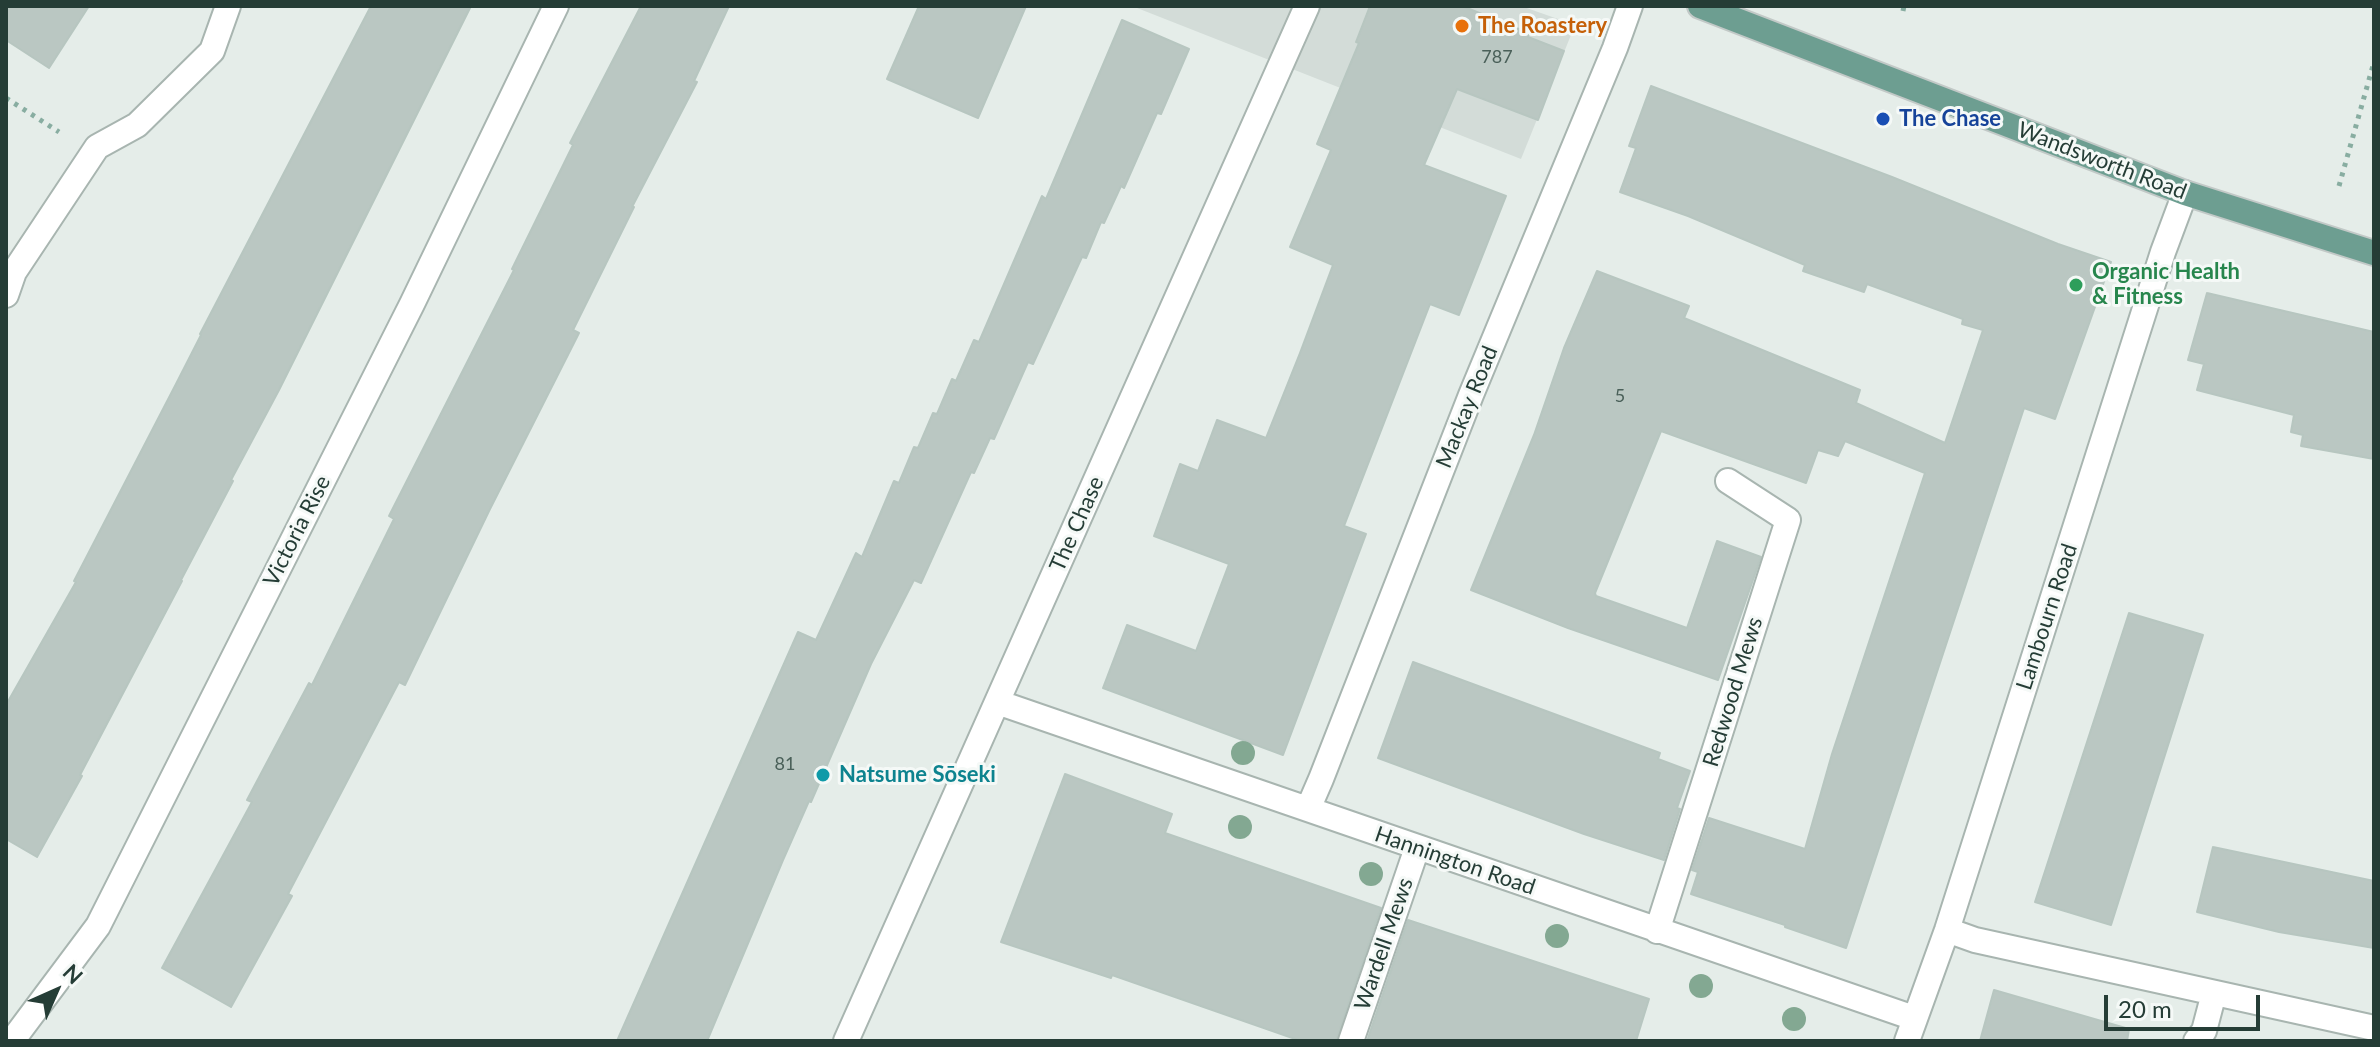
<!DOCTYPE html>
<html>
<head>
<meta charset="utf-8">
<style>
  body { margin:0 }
  #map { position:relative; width:2380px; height:1047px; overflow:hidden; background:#e5ede9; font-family:Lato,sans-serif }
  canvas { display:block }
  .frame { position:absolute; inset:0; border:8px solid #253d36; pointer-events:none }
  .north { position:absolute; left:16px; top:951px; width:80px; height:80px; -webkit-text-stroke:6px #f5f9f7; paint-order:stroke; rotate:45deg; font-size:22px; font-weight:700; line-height:32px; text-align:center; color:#253d36 }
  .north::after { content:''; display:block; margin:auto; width:28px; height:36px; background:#253d36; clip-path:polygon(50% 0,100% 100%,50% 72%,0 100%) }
  .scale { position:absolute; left:2104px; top:995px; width:156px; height:36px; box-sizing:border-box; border:4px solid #253d36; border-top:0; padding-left:10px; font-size:24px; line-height:28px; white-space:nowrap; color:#253d36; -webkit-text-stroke:6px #f5f9f7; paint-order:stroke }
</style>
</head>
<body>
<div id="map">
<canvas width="2380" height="1047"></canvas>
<div class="frame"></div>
<div class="north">N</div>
<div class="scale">20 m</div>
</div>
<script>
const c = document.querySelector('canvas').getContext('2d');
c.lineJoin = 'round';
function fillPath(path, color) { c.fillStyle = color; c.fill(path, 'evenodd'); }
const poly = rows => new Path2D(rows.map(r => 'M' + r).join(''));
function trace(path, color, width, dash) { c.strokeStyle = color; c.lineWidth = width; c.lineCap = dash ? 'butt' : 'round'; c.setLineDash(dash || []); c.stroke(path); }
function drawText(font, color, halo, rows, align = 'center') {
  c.font = font + ' Lato,sans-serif'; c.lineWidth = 6; c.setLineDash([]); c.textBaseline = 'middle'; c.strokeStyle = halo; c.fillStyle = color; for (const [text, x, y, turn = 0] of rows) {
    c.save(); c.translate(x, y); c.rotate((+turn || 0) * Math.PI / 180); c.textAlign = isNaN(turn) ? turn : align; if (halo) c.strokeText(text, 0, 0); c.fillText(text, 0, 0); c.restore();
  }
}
const built = poly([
  [1132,6,1521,6,1575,25,1521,159]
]);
const building = poly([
  [6,6,89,6,49,68,6,40,6,6],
  [371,6,471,6,279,390,231,480,233,481,181,580,182,581,80,775,82,776,37,857,6,839,6,705,76,582,74,581,176,384,201,335,200,334,371,6],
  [641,6,729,6,694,81,697,82,632,207,634,207,573,330,579,333,490,509,405,685,399,682,288,894,292,896,231,1007,162,968,252,802,247,800,309,683,312,685,394,519,389,516,514,270,512,269,573,145,570,143,641,6],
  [919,6,1026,6,978,118,887,79,919,6],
  [1370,6,1462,6,1529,33,1528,37,1564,51,1538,120,1457,89,1424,165,1506,196,1459,315,1430,304,1344,526,1366,534,1283,755,1103,688,1127,625,1196,651,1229,564,1154,536,1180,464,1198,471,1217,420,1266,438,1300,353,1333,265,1290,247,1331,150,1317,144,1359,43,1356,42,1370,6],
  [1122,20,1189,49,1161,114,1157,113,1124,188,1121,186,1104,223,1101,222,1086,258,1082,257,1033,364,1028,362,994,439,990,438,974,473,971,472,921,583,914,580,871,664,811,802,809,801,783,860,707,1041,617,1041,798,632,816,640,856,553,862,557,894,481,899,483,914,447,918,448,933,413,937,414,952,379,956,381,974,340,979,342,1042,196,1046,199,1122,20],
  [1651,86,1892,177,2058,244,2111,262,2055,419,2024,408,1846,948,1785,927,1785,925,1691,894,1698,872,1692,870,1709,818,1805,849,1832,754,1925,473,1845,441,1838,456,1818,450,1806,483,1661,431,1595,593,1596,596,1687,628,1717,541,1761,557,1718,680,1568,628,1471,590,1534,435,1564,348,1597,271,1689,306,1684,318,1860,390,1856,403,1945,443,1983,330,1962,324,1963,319,1867,284,1864,292,1803,271,1805,265,1688,216,1620,192,1636,148,1629,146,1651,86],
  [2207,293,2374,332,2374,459,2301,446,2303,435,2291,432,2294,415,2197,390,2204,364,2188,360,2207,293],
  [2129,613,2203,635,2111,925,2035,902,2129,613],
  [1413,662,1660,753,1658,759,1690,771,1677,808,1680,809,1664,860,1584,834,1378,758,1413,662],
  [1065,774,1172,814,1165,833,1381,908,1336,1041,1301,1041,1112,975,1111,978,1001,942,1065,774],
  [2213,847,2374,881,2374,948,2279,932,2197,912,2213,847],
  [1408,920,1649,999,1636,1041,1367,1041,1408,920],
  [1994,990,2129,1029,2127,1041,1980,1041,1994,990]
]);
const path = poly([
  [1903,11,1904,6],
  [6,98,59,132],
  [2339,186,2374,62]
]);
const minor = poly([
  [6,295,14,272,97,147,137,125,212,51,228,6],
  [997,702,1914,1018],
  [1308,809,1321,779,1471,395,1615,48,1630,6],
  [1947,930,1975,940,2374,1028],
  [1657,931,1788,520,1728,481],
  [12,1041,98,926,412,304,556,6],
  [846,1041,1307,6],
  [1351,1041,1417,848],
  [1907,1041,1947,930,2163,252,2185,193],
  [2196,1041,2204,1031,2214,993]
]);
const major = poly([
  [1700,6,2185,193,2374,253]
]);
const trees = [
  [1243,753],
  [1240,827],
  [1371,874],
  [1557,936],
  [1701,986],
  [1794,1019]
];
const markers = [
  [1462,26,8,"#e8710a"],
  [1883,119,8,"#1a4fb4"],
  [2076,285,8,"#2e9e5b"],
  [823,775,8,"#0f9aa8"]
];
const numberNames = [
  ["787",1497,57],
  ["5",1620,396],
  ["81",785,764]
];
const foodNames = [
  ["The Roastery",1478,26]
];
const transitNames = [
  ["The Chase",1899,119]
];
const streetNames = [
  ["Wandsworth Road",2102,161,21],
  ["Mackay Road",1467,407,-68],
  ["The Chase",1077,524,-66],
  ["Victoria Rise",297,531,-63],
  ["Lambourn Road",2047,617,-72],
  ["Redwood Mews",1733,692,-73],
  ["Hannington Road",1455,861,19],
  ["Wardell Mews",1384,944,-71]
];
const leisureNames = [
  ["Organic Health",2092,272],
  ["& Fitness",2092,297]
];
const cultureNames = [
  ["Natsume Sōseki",839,775]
];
fillPath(built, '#d3dcd8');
fillPath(building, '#bac7c2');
trace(building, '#b7c6c0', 2);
trace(minor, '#a8b5b0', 28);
trace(major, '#c2c9c7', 28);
trace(path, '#88ada1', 5, [4, 6]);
trace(minor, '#fff', 24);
trace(major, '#6d9e91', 24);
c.fillStyle = '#83a892';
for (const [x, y] of trees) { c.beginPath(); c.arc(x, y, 12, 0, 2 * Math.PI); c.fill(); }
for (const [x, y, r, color] of markers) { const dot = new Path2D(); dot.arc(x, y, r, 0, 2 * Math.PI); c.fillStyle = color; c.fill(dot); trace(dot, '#f5f9f7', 3); }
drawText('18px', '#4a6059', null, numberNames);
drawText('bold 22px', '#c56008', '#f5f9f7', foodNames, 'left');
drawText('bold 22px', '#164399', '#f5f9f7', transitNames, 'left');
drawText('22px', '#253d36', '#f5f9f7', streetNames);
drawText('bold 22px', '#27864d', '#f5f9f7', leisureNames, 'left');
drawText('bold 22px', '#0d838f', '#f5f9f7', cultureNames, 'left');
</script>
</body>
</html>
